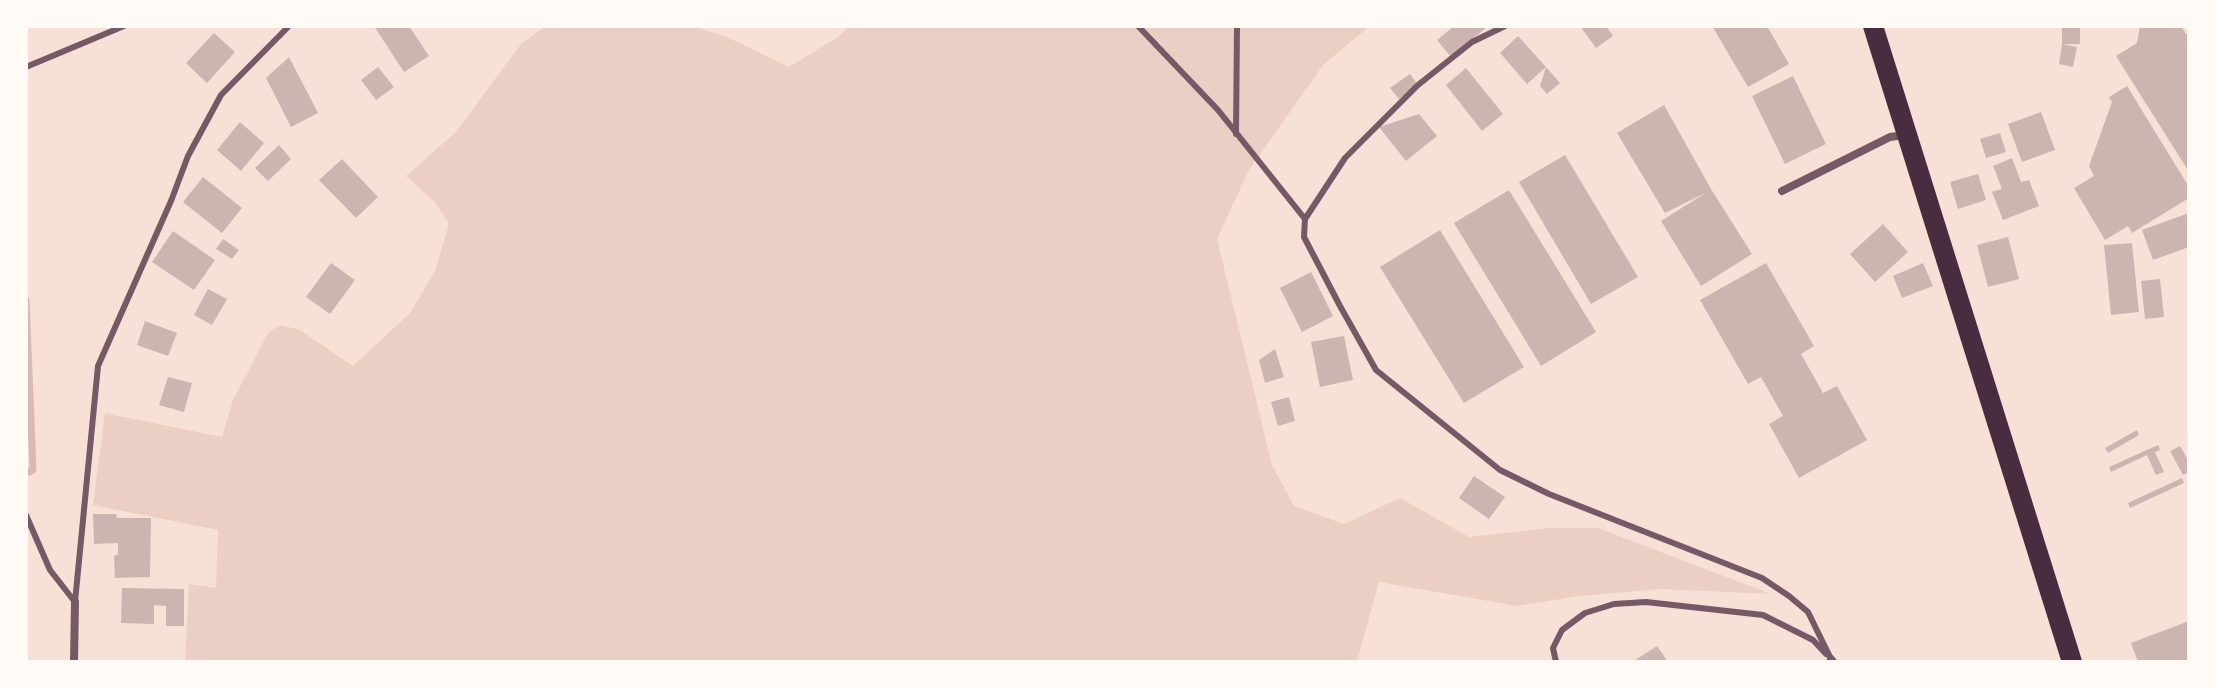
<!DOCTYPE html>
<html>
<head>
<meta charset="utf-8">
<style>
  body { margin:0 }
  #map { position:relative; width:2215px; height:688px; overflow:hidden; background:#f7e1d7; font-family:"PT Sans Narrow",sans-serif }
  canvas { display:block }
  .frame { position:absolute; inset:0; border:28px solid #fffaf5; pointer-events:none }
</style>
</head>
<body>
<div id="map">
<canvas width="2215" height="688"></canvas>
<div class="frame"></div>
</div>
<script>
const c = document.querySelector('canvas').getContext('2d');
c.lineJoin = 'round';
function fillPath(path, color) { c.fillStyle = color; c.fill(path, 'evenodd'); }
const poly = rows => new Path2D(rows.map(r => 'M' + r).join(''));
function trace(path, color, width, dash) { c.strokeStyle = color; c.lineWidth = width; c.lineCap = dash ? 'butt' : 'round'; c.setLineDash(dash || []); c.stroke(path); }
const green = poly([
  [546,26,692,26,727,37,789,67,835,39,850,26,1370,26,1323,65,1249,170,1217,239,1272,465,1294,506,1344,524,1400,498,1469,537,1549,528,1598,528,1771,594,1660,589,1580,596,1517,606,1379,582,1357,662,185,662,189,584,216,588,218,530,93,505,105,413,222,437,233,400,268,333,280,325,300,330,353,366,410,313,435,271,449,224,435,202,406,176,456,132,521,44]
]);
const stream = poly([
  [26,300,33,470,29,472]
]);
const building = poly([
  [374,26,409,26,429,56,404,72],
  [1454,26,1488,26,1451,57,1437,40],
  [1580,26,1606,26,1613,36,1596,48],
  [1712,26,1767,26,1789,64,1748,87],
  [2062,26,2080,26,2080,44,2062,44],
  [2140,26,2181,26,2186,34,2189,32,2189,172,2116,56,2137,43],
  [214,33,235,52,207,83,186,63],
  [1518,36,1546,67,1527,84,1500,53],
  [2062,44,2077,47,2073,67,2059,64],
  [289,57,318,113,291,127,266,78],
  [378,67,394,87,376,100,361,80],
  [1546,67,1560,83,1547,94,1540,86],
  [1466,68,1503,114,1482,131,1446,85],
  [1410,74,1418,85,1399,99,1390,88],
  [1793,76,1826,144,1785,164,1752,96],
  [2127,86,2189,187,2189,198,2132,233,2128,226,2105,240,2074,188,2094,176,2089,166,2112,102,2109,97],
  [1664,105,1711,189,1752,254,1701,286,1661,221,1707,192,1665,213,1617,133],
  [2041,112,2055,150,2022,162,2008,124],
  [1419,114,1437,136,1406,161,1379,127],
  [240,122,264,143,241,171,217,150],
  [2000,133,2006,152,1986,158,1980,139],
  [279,145,291,159,268,181,255,168],
  [1565,155,1638,277,1591,304,1519,182],
  [2012,158,2021,182,2029,180,2039,206,2003,220,1992,192,2002,189,1993,166],
  [342,159,378,197,356,218,319,180],
  [1978,174,1986,200,1958,209,1950,182],
  [203,177,242,208,222,233,183,202],
  [1509,190,1596,332,1541,366,1454,223],
  [2189,213,2189,247,2153,260,2142,230],
  [1883,224,1908,252,1875,282,1850,254],
  [1440,230,1524,367,1464,403,1380,267],
  [173,231,215,260,194,290,152,262],
  [2008,237,2019,279,1988,287,1977,245],
  [223,239,239,250,232,259,216,249],
  [2132,243,2139,312,2111,315,2104,245],
  [331,263,355,280,330,314,306,297],
  [1766,263,1814,346,1801,354,1823,393,1837,386,1867,440,1799,478,1769,424,1783,416,1761,377,1748,384,1700,300],
  [1923,263,1933,286,1902,298,1893,276],
  [1311,272,1333,316,1302,332,1280,288],
  [2160,279,2164,317,2145,319,2141,281],
  [208,289,227,299,212,325,194,315],
  [145,321,177,333,168,356,137,345],
  [1344,336,1353,380,1320,387,1311,342],
  [1275,349,1284,377,1265,383,1259,360],
  [168,377,192,383,184,412,159,405],
  [1289,397,1295,421,1278,426,1271,402],
  [2137,430,2139,435,2108,453,2105,448],
  [2158,445,2160,450,2155,452,2164,472,2156,475,2147,455,2111,472,2109,467],
  [2180,446,2189,462,2189,472,2183,475,2170,451],
  [1474,476,1505,497,1489,519,1459,498],
  [2182,478,2184,483,2130,508,2128,503],
  [93,514,116,514,117,518,151,518,150,577,115,578,114,556,118,554,118,543,94,544],
  [122,588,184,589,184,626,166,626,166,606,154,605,154,624,121,623],
  [2189,621,2189,659,2181,662,2138,662,2131,643],
  [1657,646,1668,662,1632,662]
]);
const service = poly([
  [1138,26,1218,110,1305,219],
  [1505,26,1472,42,1418,85,1345,158,1305,219,1304,237,1340,306,1376,370,1500,470,1549,494,1762,578,1789,596,1808,612,1831,659],
  [26,67,124,26],
  [1236,134,1237,26],
  [26,515,50,570,75,602],
  [75,602,98,366,171,201,188,156,221,95,289,26],
  [1556,662,1553,648,1562,630,1585,613,1614,604,1646,602,1763,615,1813,640,1826,654]
]);
const minor = poly([
  [1782,191,1890,137,1905,135],
  [1831,659,1833,662],
  [74,662,75,602]
]);
const primary = poly([
  [1873,26,2072,662]
]);
fillPath(green, '#ebcfc5');
trace(stream, '#dcb8b0', 7);
fillPath(building, '#ccb4b1');
trace(service, '#755966', 6);
trace(minor, '#755966', 8);
trace(primary, '#4a2c40', 20);
</script>
</body>
</html>
